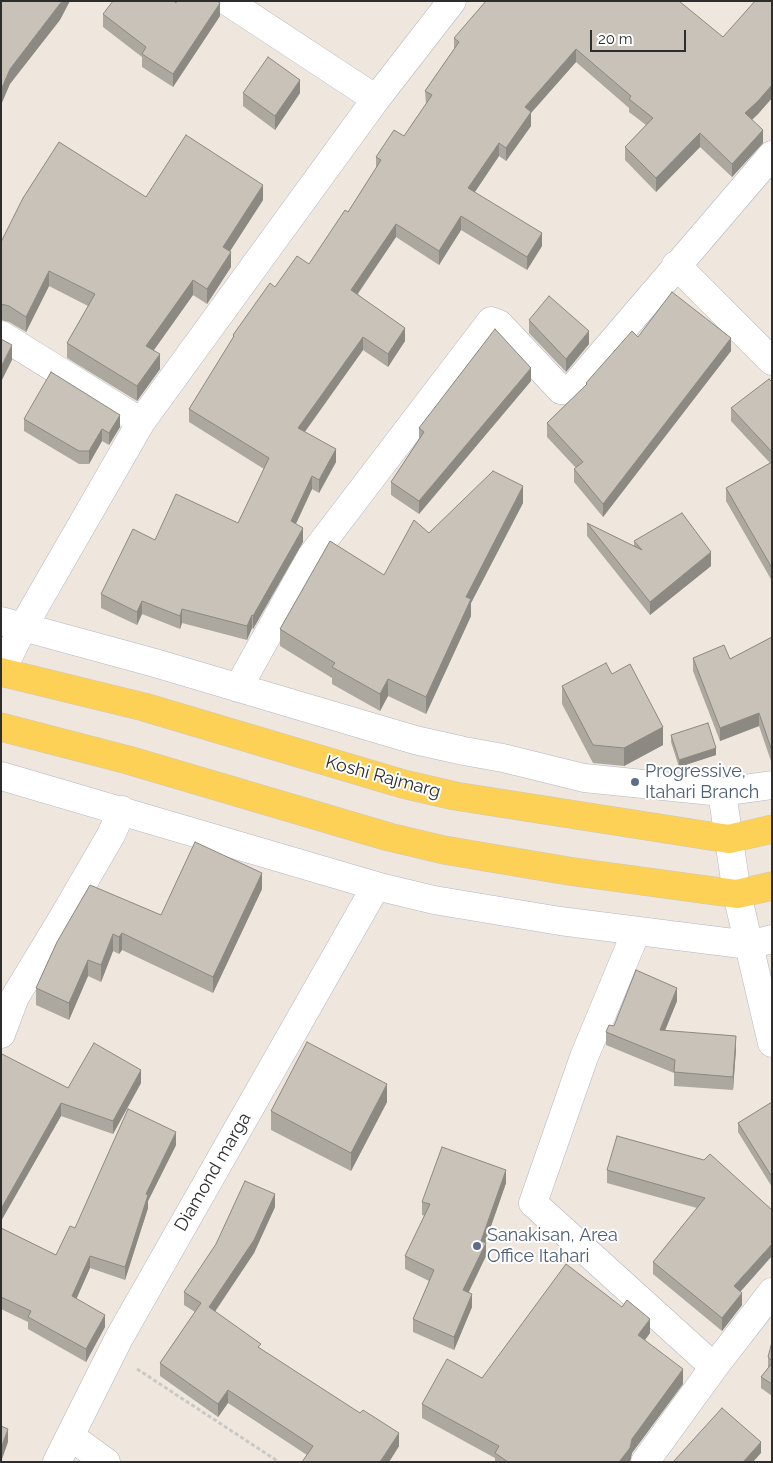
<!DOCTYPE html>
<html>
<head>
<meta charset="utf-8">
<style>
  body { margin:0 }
  #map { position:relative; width:773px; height:1463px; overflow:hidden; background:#efe7de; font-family:Raleway,sans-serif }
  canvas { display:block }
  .frame { position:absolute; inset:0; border:2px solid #2d2d2d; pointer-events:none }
  .scale { position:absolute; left:590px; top:30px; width:96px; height:22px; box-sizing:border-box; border:2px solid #2d2d2d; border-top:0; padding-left:6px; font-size:15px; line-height:18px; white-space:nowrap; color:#2d2d2d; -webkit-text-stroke:4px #fff; paint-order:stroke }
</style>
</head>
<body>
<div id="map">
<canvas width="773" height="1463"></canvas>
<div class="frame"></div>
<div class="scale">20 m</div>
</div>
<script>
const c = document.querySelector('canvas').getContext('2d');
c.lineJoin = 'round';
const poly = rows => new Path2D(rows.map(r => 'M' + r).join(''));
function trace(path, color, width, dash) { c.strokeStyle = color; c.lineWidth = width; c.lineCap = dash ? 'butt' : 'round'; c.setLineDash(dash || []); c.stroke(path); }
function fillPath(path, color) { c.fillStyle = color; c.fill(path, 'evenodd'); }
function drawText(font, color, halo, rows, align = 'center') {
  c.font = font + ' Raleway,sans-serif'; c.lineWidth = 4; c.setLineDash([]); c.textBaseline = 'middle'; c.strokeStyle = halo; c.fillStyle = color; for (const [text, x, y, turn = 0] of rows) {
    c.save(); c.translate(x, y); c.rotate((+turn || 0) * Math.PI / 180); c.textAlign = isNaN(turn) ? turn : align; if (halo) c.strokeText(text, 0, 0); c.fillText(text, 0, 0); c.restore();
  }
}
const path = poly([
  [137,1369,279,1462]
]);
const minor = poly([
  [227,1,376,99],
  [676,265,772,361],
  [1,335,141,422],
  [1,621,155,663,415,740,464,751,503,758,584,778,722,792,772,785],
  [1,672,23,627,141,422,376,99,452,1],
  [238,688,311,557,491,321,499,324,561,390,571,390,772,155],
  [1,776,376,886,434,900,560,921,749,945,772,939],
  [722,792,737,894,772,1043],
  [636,932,584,1057,533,1203,714,1367],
  [1,1034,15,997,61,921,111,835,122,810],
  [70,1436,106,1462],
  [57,1462,119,1338,376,886],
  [645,1462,714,1367,772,1292]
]);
const major = poly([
  [1,672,144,707,403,784,455,796,729,839,772,829],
  [1,727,128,760,389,837,444,850,568,871,737,894,772,886]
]);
const wall = poly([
  [772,1,772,98,758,114,752,120,763,143,732,177,700,147,656,192,625,160,625,147,646,125,629,112,629,108,576,62,531,113,531,126,506,161,499,156,475,192,542,246,527,270,461,230,439,265,396,237,358,294,405,341,388,367,363,350,305,432,336,462,319,493,312,489,296,524,303,542,253,629,252,628,247,640,182,623,180,629,142,614,137,625,101,608,101,594,155,540,238,523,264,469,189,422,189,409,233,338,233,335,275,287,309,264,348,212,376,168,376,157,404,136,426,104,425,91,454,49,454,38,723,37],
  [103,14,220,16,173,87,142,67,142,57,103,27],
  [243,93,300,93,275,130,243,106],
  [146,197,263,200,230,251,231,267,207,304,193,295,154,350,160,369,137,401,67,358,67,343,88,306,49,286,26,332,9,322,1,320,1,242],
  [529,320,589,344,566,372,529,333],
  [772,324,772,339,771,338,771,325],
  [638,337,731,351,603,517,574,482,574,469,576,468,547,437,547,423,586,385,586,383],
  [531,381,419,514,391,495,391,482,419,439,419,428],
  [772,382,772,581,726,501,726,488,770,463,731,421,731,408],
  [24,419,120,427,109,445,102,441,89,464,79,464,24,431],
  [523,503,471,603,471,616,426,714,388,696,380,711,332,684,332,678,280,646,280,629,384,575,429,533],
  [587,523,634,546,634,541,711,566,650,615,587,536],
  [772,637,772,764,759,726,720,741,693,671,693,658,730,659],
  [612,674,663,745,624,766,593,763,562,704,562,686],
  [671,735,716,755,679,767,671,742],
  [262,889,213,993,122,950,119,954,113,951,101,982,88,976,69,1020,36,1005,36,988,57,942],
  [677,1001,665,1030,736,1049,733,1090,674,1086,674,1073,606,1045,606,1032,614,1026],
  [1,1056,68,1088,141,1083,113,1134,61,1116,1,1221],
  [387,1102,351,1171,271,1130,271,1111],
  [772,1102,772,1187,738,1132,738,1123],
  [176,1145,148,1201,148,1208,125,1280,90,1268,76,1299,105,1327,86,1362,28,1329,28,1322,1,1309,1,1228,56,1255,75,1228],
  [704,1160,740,1291,742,1305,722,1331,653,1274,653,1262,697,1208,607,1183,607,1170],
  [506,1183,485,1243,486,1256,469,1292,472,1307,454,1350,413,1332,413,1319,429,1281,405,1269,405,1256,425,1216,422,1215,422,1202],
  [275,1207,254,1253,215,1312,261,1349,399,1446,389,1462,302,1462,307,1455,228,1403,218,1417,160,1376,160,1363,195,1312,184,1305,184,1292],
  [650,1333,645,1340,683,1384,632,1453,630,1462,495,1462,495,1458,422,1418,422,1404,482,1378],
  [772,1342,772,1396,761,1388,761,1377,768,1368,768,1357]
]);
const shadedWall = poly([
  [62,1,70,1,60,20,10,84,1,105,1,90,10,69],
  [220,3,220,16,173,87,173,74],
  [576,49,576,62,531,113,531,126,506,161,506,148,525,107],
  [300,80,300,93,275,130,275,116],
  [772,85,772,98,758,114,745,126,745,113],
  [763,130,763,143,732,177,732,164],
  [700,133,700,147,656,192,656,178],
  [499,143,499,156,468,202,468,188],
  [263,185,263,200,223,262,223,247],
  [461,216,461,230,439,265,439,251],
  [396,224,396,237,351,303,351,290],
  [542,233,542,246,527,270,527,257],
  [231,252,231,267,207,304,207,289],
  [49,271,49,286,26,332,26,317],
  [193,280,193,295,146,361,146,346],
  [405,328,405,341,388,367,388,354],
  [589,331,589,344,566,372,566,359],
  [363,337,363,350,298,441,298,428],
  [731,338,731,351,603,517,603,504],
  [12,345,12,360,1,382,1,367],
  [160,354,160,369,137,401,137,386],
  [531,368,531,381,419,514,419,501],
  [120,415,120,427,109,445,109,433],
  [102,429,102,441,89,464,89,451],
  [336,449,336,462,319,493,319,480],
  [312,476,312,489,291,534,291,521],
  [523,486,523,503,471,603,471,616,426,714,426,697,466,597],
  [303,528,303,542,253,629,253,616],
  [711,552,711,566,650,615,650,602],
  [142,601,142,614,137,625,137,612],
  [182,609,182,623,180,629,180,616],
  [252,615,252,628,247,640,247,626],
  [388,679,388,696,380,711,380,694],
  [759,713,759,726,720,741,720,728],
  [663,727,663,745,624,766,624,748],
  [716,748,716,755,679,767,679,760],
  [262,873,262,889,213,993,213,977],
  [122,933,122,950,119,954,119,937],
  [113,934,113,951,101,982,101,965],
  [88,960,88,976,69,1020,69,1003],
  [677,988,677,1001,660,1043,660,1030],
  [736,1036,736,1049,733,1090,733,1077],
  [141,1070,141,1083,113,1134,113,1121],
  [387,1084,387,1102,351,1171,351,1153],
  [61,1103,61,1116,1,1221,1,1209],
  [176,1132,176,1145,148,1201,148,1208,125,1280,125,1267,146,1194],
  [506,1170,506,1183,482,1252,486,1243,486,1256,463,1303,463,1290],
  [275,1194,275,1207,254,1253,209,1320,209,1307],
  [772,1244,772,1256,734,1299,734,1286],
  [90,1256,90,1268,72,1309,72,1296],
  [742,1293,742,1305,722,1331,722,1318],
  [472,1294,472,1307,454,1350,454,1337],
  [105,1315,105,1327,86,1362,86,1349],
  [650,1319,650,1333,638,1349,638,1335],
  [683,1369,683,1384,632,1453,630,1462,619,1462,632,1439],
  [228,1390,228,1403,218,1417,218,1404],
  [8,1429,8,1442,1,1462,1,1448],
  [399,1433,399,1446,389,1462,380,1462],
  [761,1442,761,1453,753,1462,743,1462]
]);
const building = poly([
  [1,1,62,1,10,69,1,90,1,1],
  [113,1,174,1,176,3,177,1,217,1,220,3,173,74,142,54,146,47,103,14,113,1],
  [486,1,679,1,723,37,755,1,772,1,772,85,758,101,745,113,763,130,732,164,700,133,656,178,625,147,653,118,629,99,631,96,576,49,525,107,531,112,506,148,499,143,468,188,542,233,527,257,461,216,439,251,396,224,351,290,405,328,388,354,363,337,298,428,336,449,319,480,312,476,291,521,303,528,253,616,252,615,247,626,182,609,180,616,142,601,137,612,101,594,133,529,155,540,176,494,238,523,269,458,189,409,234,336,233,335,270,283,275,287,297,256,309,264,345,210,348,212,381,160,376,157,394,130,404,136,432,95,425,91,459,42,454,38,486,1],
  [268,57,300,80,275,116,243,93,268,57],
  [186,135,263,185,223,247,231,252,207,289,193,280,146,346,160,354,137,386,67,343,95,294,49,271,26,317,9,306,1,304,1,242,23,198,59,142,146,197,186,135],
  [672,292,731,338,603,504,574,469,583,462,547,423,587,384,586,383,632,331,638,337,672,292],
  [549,296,589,331,566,359,529,320,549,296],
  [495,329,531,368,419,501,391,482,424,432,419,428,495,329],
  [1,339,12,345,1,367,1,339],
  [51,372,120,415,109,433,102,429,89,451,79,451,24,419,51,372],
  [769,379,772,382,772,452,731,408,769,379],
  [772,462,772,568,726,488,772,462],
  [493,471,523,486,466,597,471,599,426,697,388,679,380,694,332,667,335,663,280,629,330,541,384,575,414,520,429,533,493,471],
  [682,513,711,552,650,602,587,523,642,550,634,541,682,513],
  [772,637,772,751,759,713,720,728,693,658,724,645,730,659,772,637],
  [606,663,612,674,630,664,663,727,624,748,593,745,562,686,606,663],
  [708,723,716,748,679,760,671,735,708,723],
  [195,842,262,873,213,977,122,933,119,937,113,934,101,965,88,960,69,1003,36,988,57,942,90,885,161,915,195,842],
  [636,970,677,988,660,1030,736,1036,733,1077,674,1072,675,1060,606,1032,609,1025,614,1026,636,970],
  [307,1042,387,1084,351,1153,271,1111,307,1042],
  [94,1043,141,1070,113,1121,61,1103,1,1209,1,1056,2,1054,68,1088,94,1043],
  [772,1102,772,1177,738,1123,772,1102],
  [128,1109,176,1132,146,1194,148,1195,125,1267,90,1256,72,1296,105,1315,86,1349,28,1317,31,1311,1,1297,1,1228,56,1255,70,1226,75,1228,128,1109],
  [617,1136,704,1160,710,1154,772,1210,772,1244,734,1286,742,1293,722,1318,653,1262,705,1198,607,1170,617,1136],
  [442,1147,506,1170,481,1241,486,1243,463,1290,472,1294,454,1337,413,1319,434,1270,405,1256,430,1204,422,1202,442,1147],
  [245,1181,275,1194,254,1240,209,1307,261,1344,258,1347,360,1413,363,1410,399,1433,380,1462,302,1462,313,1446,228,1390,218,1404,160,1363,201,1303,184,1292,216,1244,245,1181],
  [566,1264,622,1307,627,1300,650,1319,638,1335,683,1369,632,1439,630,1448,619,1462,508,1462,495,1453,499,1446,422,1404,447,1359,482,1378,566,1264],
  [772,1342,772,1361,768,1357,772,1342],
  [772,1363,772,1384,761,1377,772,1363],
  [722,1408,761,1442,743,1462,673,1462,722,1408],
  [1,1426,8,1429,1,1448,1,1426]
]);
const markers = [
  [635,782,5,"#5c6f8a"],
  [477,1246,5,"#5c6f8a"]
];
const serviceNames = [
  ["Progressive,",645,772],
  ["Itahari Branch",645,793],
  ["Sanakisan, Area",487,1236],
  ["Office Itahari",487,1257]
];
const streetNames = [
  ["Koshi Rajmarg",383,777,15],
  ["Diamond marga",213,1172,-60]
];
trace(minor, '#b2b5c1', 29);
trace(major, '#c8c8c8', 29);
trace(path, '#c8c8c8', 3, [4, 2.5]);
trace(minor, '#fff', 28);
trace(major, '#fcd156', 28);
fillPath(wall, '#aca79f');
fillPath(shadedWall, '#8c8882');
fillPath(building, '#c8c2b9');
trace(building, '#8c8882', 1);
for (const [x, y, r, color] of markers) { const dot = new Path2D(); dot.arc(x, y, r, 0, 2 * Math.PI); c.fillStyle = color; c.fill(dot); trace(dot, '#fff', 2); }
drawText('18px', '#4e5e75', '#fff', serviceNames, 'left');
drawText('18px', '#2d2d2d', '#fff', streetNames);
</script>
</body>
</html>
